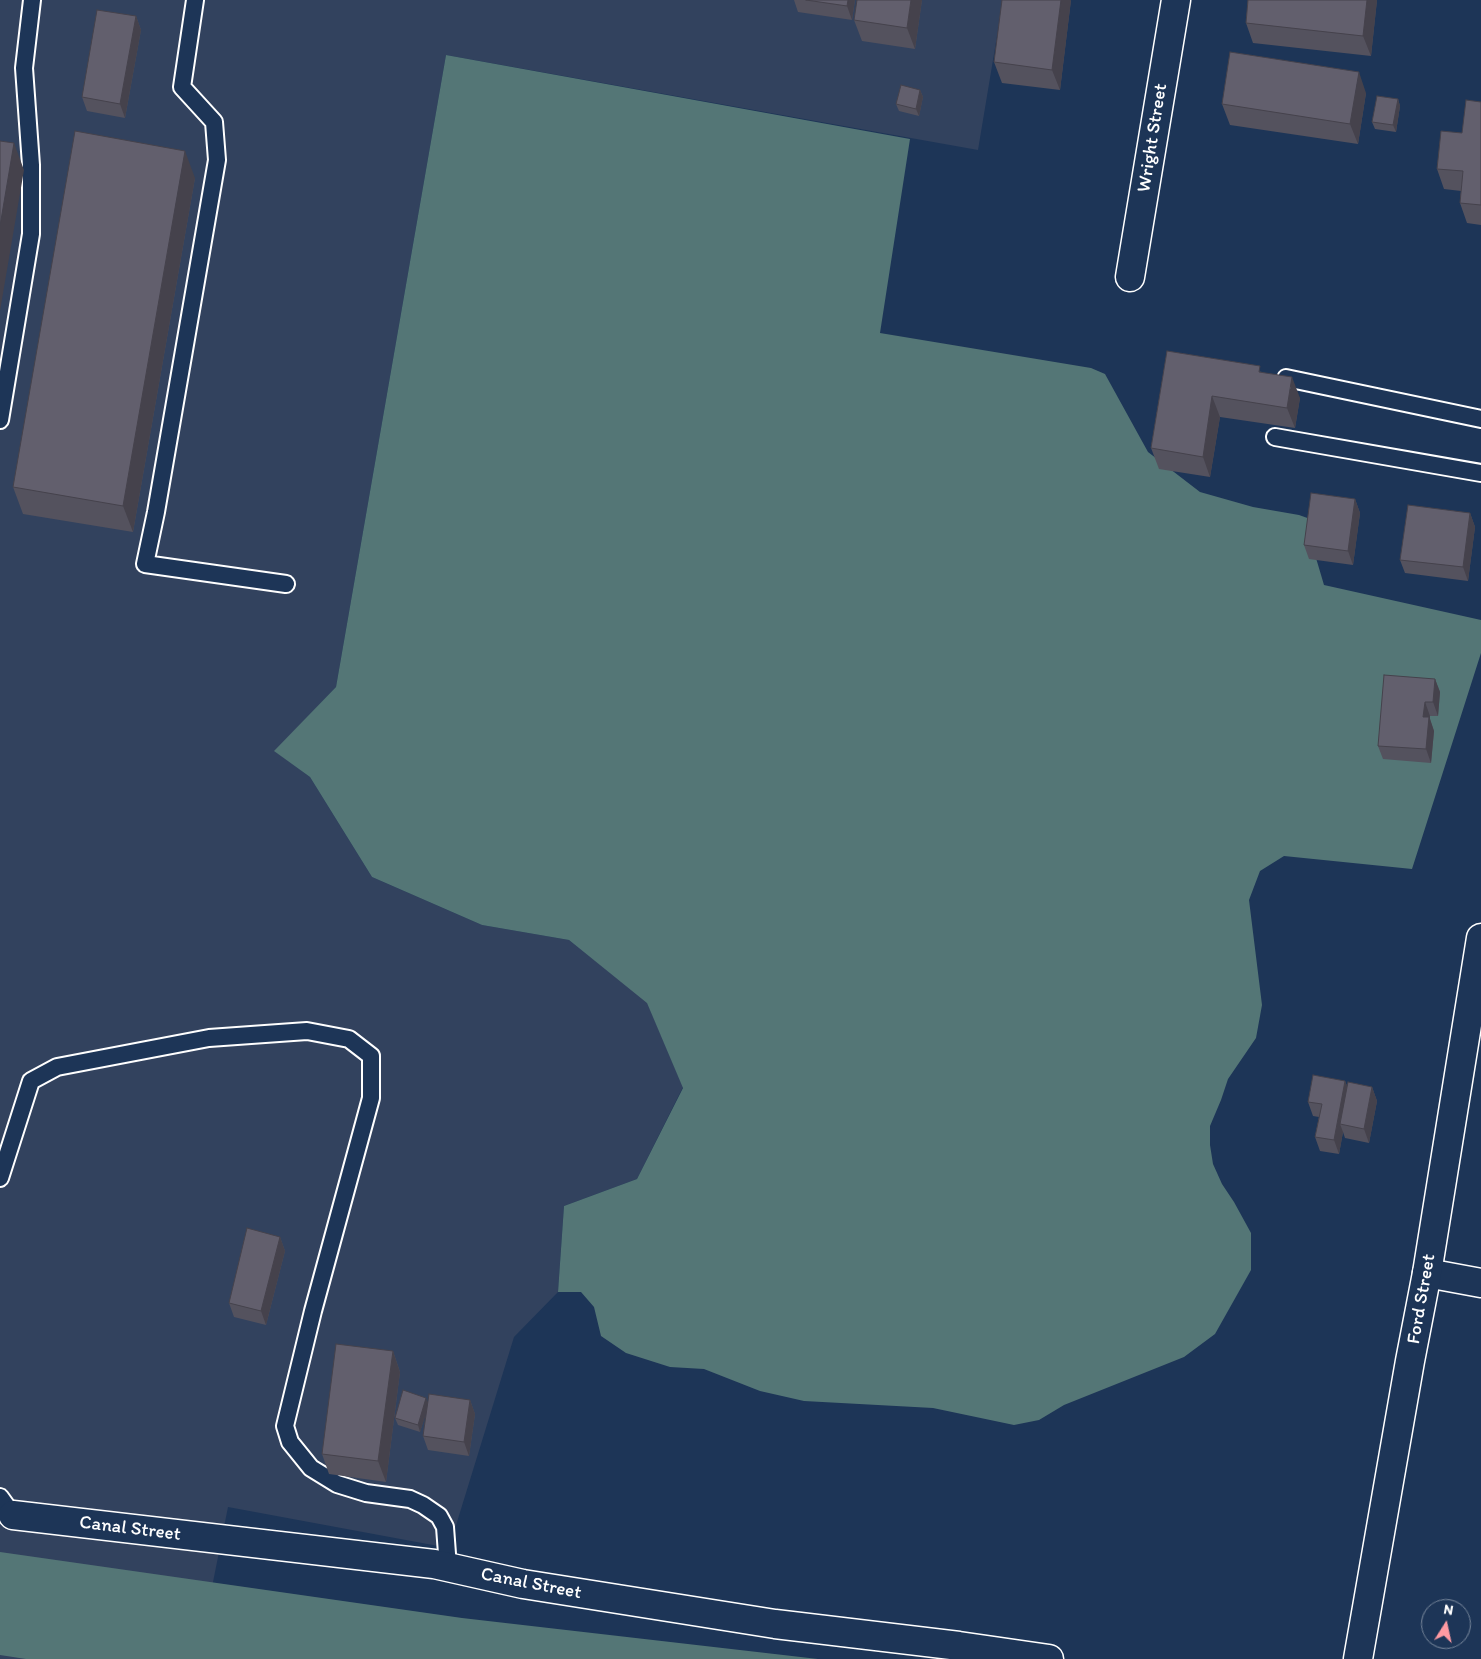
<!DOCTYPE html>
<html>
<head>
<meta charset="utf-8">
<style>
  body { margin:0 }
  #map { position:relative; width:1481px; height:1659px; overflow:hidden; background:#1d3557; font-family:Itim,sans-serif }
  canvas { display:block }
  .north { position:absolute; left:1421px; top:1599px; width:50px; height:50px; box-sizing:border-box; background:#1d3557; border:1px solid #77869a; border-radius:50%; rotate:10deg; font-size:14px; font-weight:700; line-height:20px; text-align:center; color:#fff }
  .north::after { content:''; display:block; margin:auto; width:18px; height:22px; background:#ff9aa2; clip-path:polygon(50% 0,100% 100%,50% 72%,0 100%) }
</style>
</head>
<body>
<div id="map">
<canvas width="1481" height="1659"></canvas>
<div class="north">N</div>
</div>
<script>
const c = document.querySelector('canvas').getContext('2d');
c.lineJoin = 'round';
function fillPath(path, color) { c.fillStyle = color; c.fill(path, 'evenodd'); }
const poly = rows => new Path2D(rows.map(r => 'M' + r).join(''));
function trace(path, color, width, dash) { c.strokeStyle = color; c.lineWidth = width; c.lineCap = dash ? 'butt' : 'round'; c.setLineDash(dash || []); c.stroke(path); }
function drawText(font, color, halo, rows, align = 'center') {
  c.font = font + ' Itim,sans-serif'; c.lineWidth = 4; c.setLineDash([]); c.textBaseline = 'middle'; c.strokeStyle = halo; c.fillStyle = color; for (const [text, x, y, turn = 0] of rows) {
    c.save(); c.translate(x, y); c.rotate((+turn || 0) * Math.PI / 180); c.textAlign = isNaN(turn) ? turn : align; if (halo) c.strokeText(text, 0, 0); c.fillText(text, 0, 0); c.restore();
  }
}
const built = poly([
  [0,0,1003,0,978,150,446,55,336,687,275,751,310,777,372,877,482,925,569,940,647,1002,683,1087,637,1179,564,1206,558,1292,514,1337,449,1548,228,1507,203,1632,378,1659,0,1659]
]);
const green = poly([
  [446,55,910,139,880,333,1091,368,1105,374,1148,452,1200,492,1253,507,1299,515,1313,520,1316,558,1324,585,1481,620,1481,653,1412,869,1284,856,1260,871,1249,900,1262,1005,1256,1038,1228,1079,1221,1100,1210,1126,1210,1145,1213,1164,1222,1184,1234,1202,1251,1233,1251,1270,1215,1334,1184,1357,1064,1405,1039,1420,1014,1425,933,1408,804,1401,760,1391,704,1369,670,1367,626,1353,601,1336,594,1307,581,1292,558,1292,564,1206,637,1179,683,1088,647,1003,569,940,482,925,372,877,310,777,274,751,336,687],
  [0,1552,462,1618,818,1659,26,1659,0,1655]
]);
const service = poly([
  [195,0,182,87,214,122,217,160,156,512,145,564,286,584],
  [1286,378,1481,419],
  [0,420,31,234,31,165,24,68,32,0],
  [1275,437,1481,473],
  [0,1178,31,1081,57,1067,209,1038,307,1031,349,1039,371,1056,371,1098,313,1311,285,1426,290,1442,311,1468,337,1484,366,1493,410,1499,423,1505,439,1516,445,1527,448,1567],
  [0,1497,13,1515]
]);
const minor = poly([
  [1130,277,1176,0],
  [1427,1273,1481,1283],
  [13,1515,434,1564,523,1584,775,1624,959,1646,1049,1659]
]);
const tertiary = poly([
  [1358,1659,1410,1361,1427,1273,1481,938]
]);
const wall = poly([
  [794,0,855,0,852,20,798,12],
  [922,0,915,49,862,41,854,20],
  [1071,0,1060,90,1002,83,994,62],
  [1248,0,1377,0,1371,56,1253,43,1246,23],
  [136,16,141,30,125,118,87,111,82,97],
  [920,90,923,97,919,116,899,111,896,104],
  [1366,93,1358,144,1230,125,1222,104],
  [1398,99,1400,106,1396,132,1375,129,1372,122],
  [1481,102,1481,225,1467,223,1460,203,1461,191,1444,189,1437,169,1462,133],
  [195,178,133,532,23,514,13,487],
  [1167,351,1262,372,1300,398,1295,428,1220,417,1210,477,1159,469,1151,448],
  [1355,499,1360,513,1353,565,1309,559,1304,545],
  [1470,513,1475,527,1468,581,1405,573,1400,560],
  [1435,679,1440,692,1438,716,1430,716,1430,719,1434,731,1431,763,1383,759,1378,746],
  [1345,1081,1347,1086,1372,1087,1377,1101,1369,1143,1345,1138,1343,1132,1339,1154,1320,1151,1315,1137,1319,1117,1313,1116,1308,1102],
  [280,1237,285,1251,266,1325,234,1317,229,1303],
  [393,1351,400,1372,386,1482,329,1474,322,1454],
  [470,1400,475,1414,469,1456,428,1450,423,1436,427,1409,420,1432,398,1425,395,1418,428,1403]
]);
const shadedWall = poly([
  [848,0,855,0,852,20,847,6],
  [911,0,922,0,915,49,907,28],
  [1061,0,1071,0,1060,90,1052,70],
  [1367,0,1377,0,1371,56,1363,36],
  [136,16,141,30,125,118,120,104],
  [1359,72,1366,93,1358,144,1350,124],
  [920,90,923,97,919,116,916,109],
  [1398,99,1400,106,1396,132,1393,125],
  [14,143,24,170,0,311,0,226],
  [185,151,195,178,133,532,123,506],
  [1292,377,1300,398,1295,428,1287,408],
  [1212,396,1220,417,1210,477,1203,457],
  [1355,499,1360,513,1353,565,1348,551],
  [1470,513,1475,527,1468,581,1463,567],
  [1435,679,1440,692,1438,716,1433,702],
  [1425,702,1430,716,1430,719,1434,731,1431,763,1426,749,1423,717],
  [1345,1081,1351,1095,1340,1124,1343,1132,1339,1154,1334,1140],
  [1372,1087,1377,1101,1369,1143,1364,1129],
  [280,1237,285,1251,266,1325,261,1311],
  [393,1351,400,1372,386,1482,378,1461],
  [426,1398,429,1405,420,1432,418,1425],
  [470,1400,475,1414,469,1456,464,1442]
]);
const building = poly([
  [806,0,848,0,847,6,806,0],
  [857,0,911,0,907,28,854,20,857,0],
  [1002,0,1061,0,1052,70,994,62,1002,0],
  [1248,0,1367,0,1363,36,1246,23,1248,0],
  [97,10,136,16,120,104,82,97,97,10],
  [1230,52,1359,72,1350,124,1222,104,1230,52],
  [901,85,920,90,916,109,896,104,901,85],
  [1377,96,1398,99,1393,125,1372,122,1377,96],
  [1466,100,1481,102,1481,205,1460,203,1463,171,1437,169,1441,131,1462,133,1466,100],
  [75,131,185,151,123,506,13,487,75,131],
  [0,141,14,143,0,226,0,141],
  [1167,351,1260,366,1259,372,1292,377,1287,408,1212,396,1203,457,1151,448,1167,351],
  [1311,493,1355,499,1348,551,1304,545,1311,493],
  [1408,505,1470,513,1463,567,1400,560,1408,505],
  [1384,675,1435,679,1433,702,1425,702,1423,717,1429,717,1426,749,1378,746,1384,675],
  [1313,1075,1345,1081,1334,1140,1315,1137,1322,1104,1308,1102,1313,1075],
  [1348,1082,1372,1087,1364,1129,1340,1124,1348,1082],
  [247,1228,280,1237,261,1311,229,1303,247,1228],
  [336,1344,393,1351,378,1461,322,1454,336,1344],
  [403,1390,426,1398,418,1425,395,1418,403,1390],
  [429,1394,470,1400,464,1442,423,1436,429,1394]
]);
const streetNames = [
  ["Wright Street",1153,138,-81],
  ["Ford Street",1422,1299,-80],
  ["Canal Street",130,1529,7],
  ["Canal Street",531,1584,11]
];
fillPath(built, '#32425e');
fillPath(green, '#547676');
trace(service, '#fff', 20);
trace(minor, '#fff', 31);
trace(tertiary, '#fff', 31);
trace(service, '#1d3557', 16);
trace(minor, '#1d3557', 28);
trace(tertiary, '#1d3557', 28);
fillPath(wall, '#54525e');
fillPath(shadedWall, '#45424c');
fillPath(building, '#625f6d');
trace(building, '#45424c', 1);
drawText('19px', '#fff', '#1d3557', streetNames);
</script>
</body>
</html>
